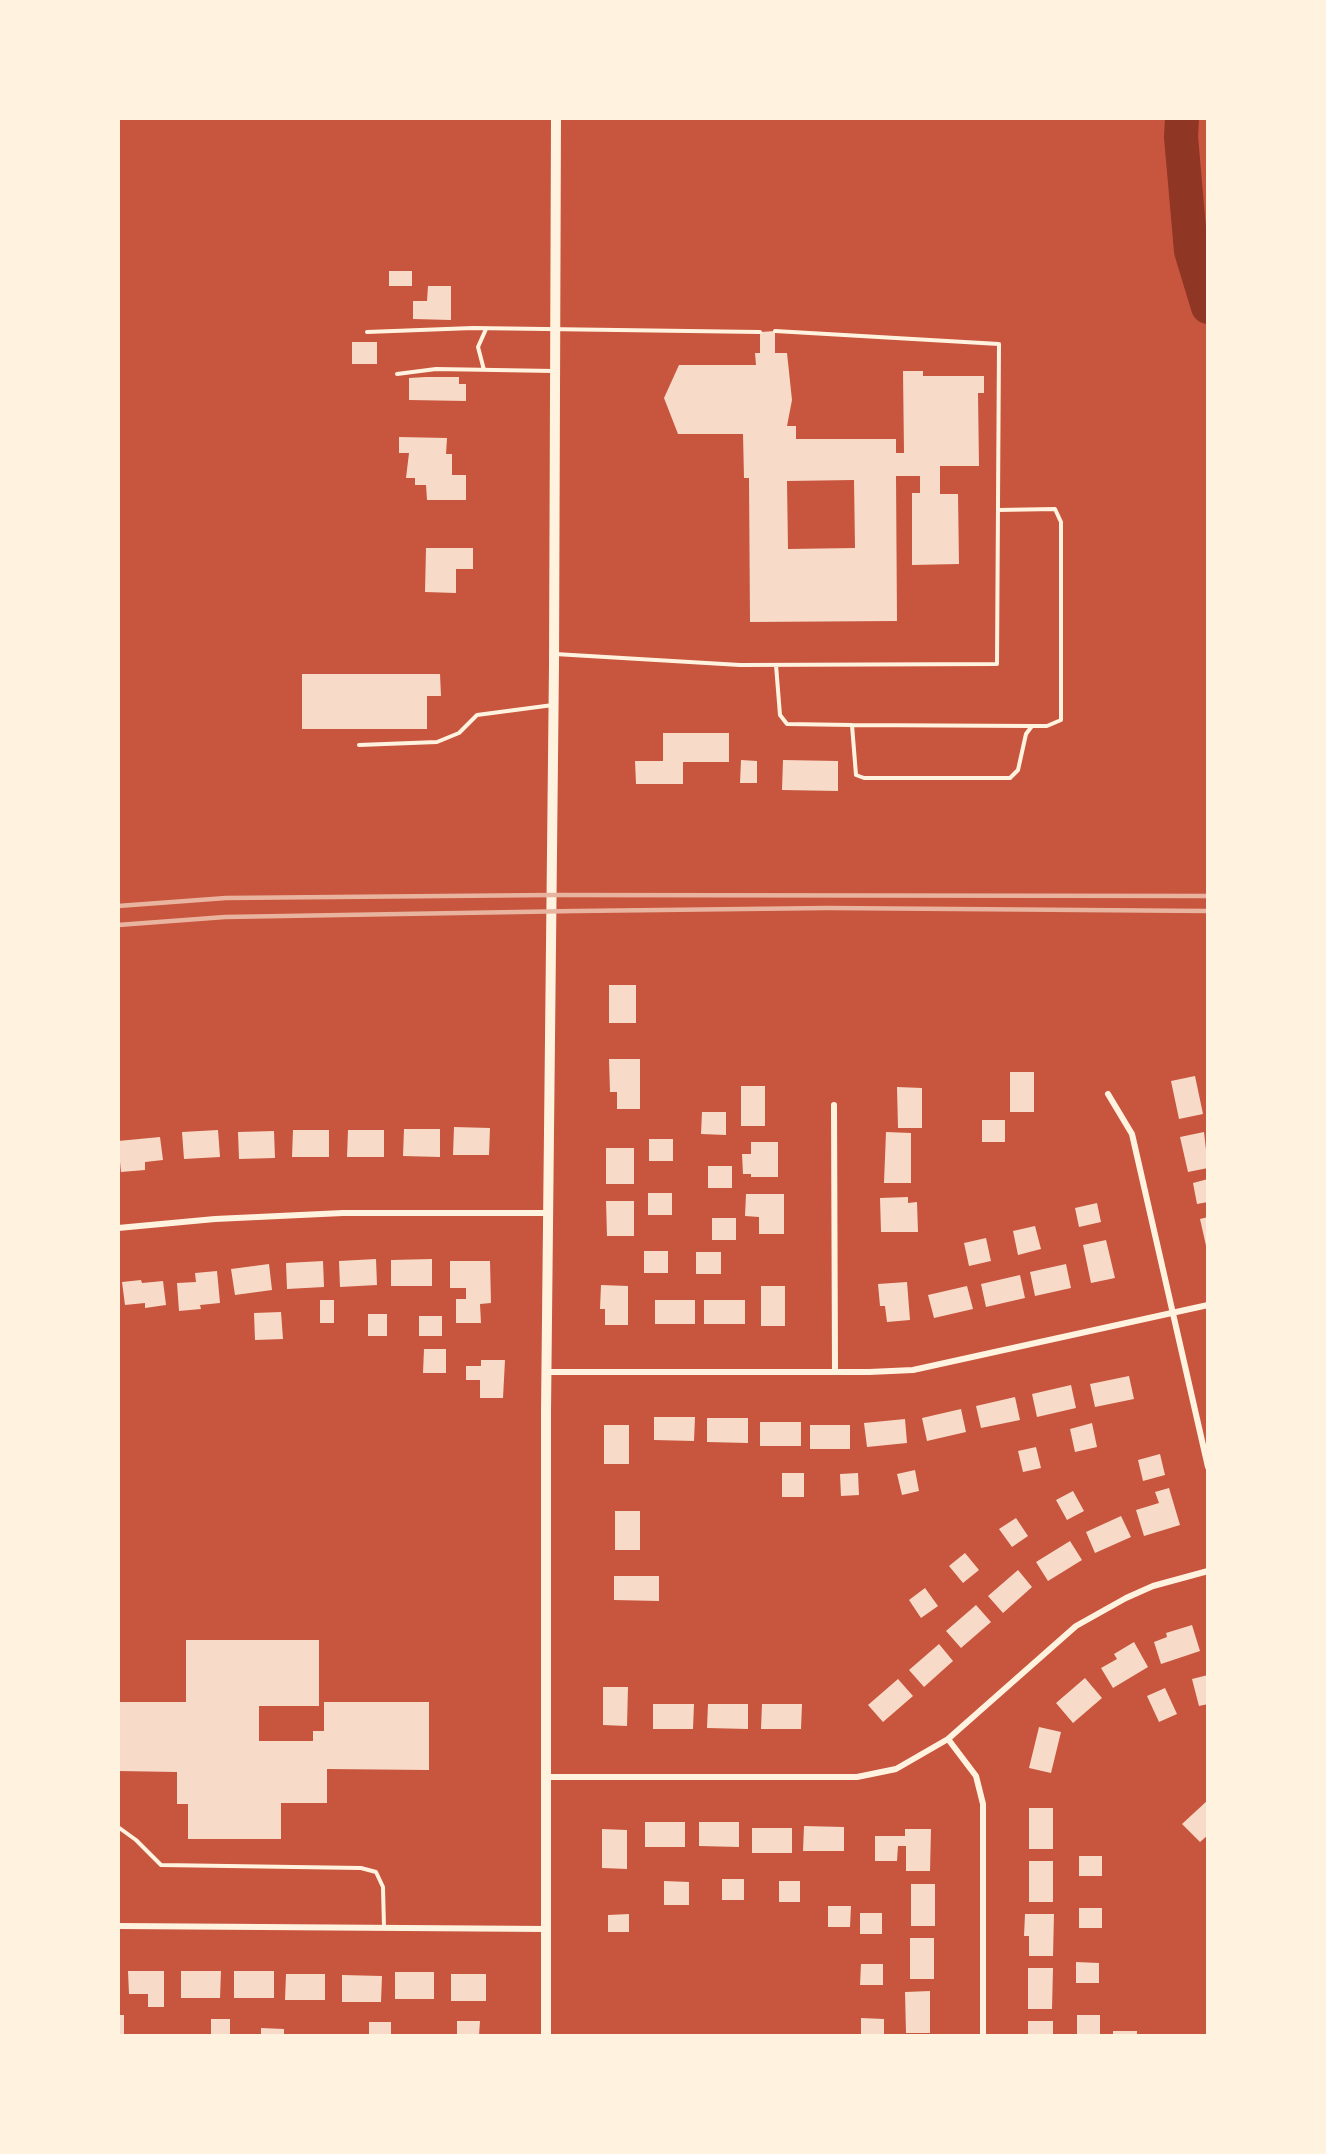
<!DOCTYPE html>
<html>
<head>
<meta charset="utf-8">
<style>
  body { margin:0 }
  #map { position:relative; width:1326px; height:2154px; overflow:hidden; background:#c8553d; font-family:Helvetica,sans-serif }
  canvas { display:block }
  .frame { position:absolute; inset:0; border:120px solid #fff3e0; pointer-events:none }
</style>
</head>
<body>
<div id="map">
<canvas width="1326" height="2154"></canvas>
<div class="frame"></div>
</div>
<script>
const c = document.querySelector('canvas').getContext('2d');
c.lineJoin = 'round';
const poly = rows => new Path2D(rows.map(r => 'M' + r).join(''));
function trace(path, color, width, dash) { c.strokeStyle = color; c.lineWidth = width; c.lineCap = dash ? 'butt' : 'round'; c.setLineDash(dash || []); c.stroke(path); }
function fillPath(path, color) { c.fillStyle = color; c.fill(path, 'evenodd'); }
const river = poly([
  [1182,118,1181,137,1191,251,1208,307]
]);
const building = poly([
  [389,271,412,271,412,286,389,286],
  [428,286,451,286,451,320,413,319,413,301,427,301],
  [775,331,775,353,787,353,792,400,787,426,796,426,796,439,896,439,896,453,904,453,903,371,923,371,923,376,984,376,984,393,978,393,979,466,940,466,940,494,958,494,959,564,912,565,912,493,920,493,920,476,896,476,897,621,750,622,749,478,744,478,743,434,678,434,664,398,679,365,756,365,755,353,760,353,760,332],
  [854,480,855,548,788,549,787,481],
  [352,342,377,342,377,364,352,364],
  [426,377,459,377,459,384,466,384,466,401,409,400,409,378],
  [399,437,447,438,446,454,452,454,452,475,466,475,466,500,427,500,426,485,415,485,415,478,406,478,409,453,399,453],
  [426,548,473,548,473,569,456,569,456,593,425,592],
  [302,674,440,674,441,696,427,696,427,729,302,729],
  [663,733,729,733,729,762,683,762,683,784,636,784,635,761,663,761],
  [741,760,757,761,757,783,740,783],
  [783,760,838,761,838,791,782,790],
  [609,985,636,985,636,1023,609,1023],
  [609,1059,640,1059,640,1109,617,1109,617,1092,610,1092],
  [1010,1072,1034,1072,1034,1112,1010,1112],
  [1195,1076,1203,1114,1179,1119,1171,1081],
  [741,1086,765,1086,765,1126,741,1126],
  [897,1087,922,1088,922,1128,898,1128],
  [702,1112,726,1112,726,1135,701,1134],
  [982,1120,1005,1120,1005,1142,982,1142],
  [454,1127,490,1128,489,1155,453,1155],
  [404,1129,440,1129,440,1157,403,1156],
  [218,1130,220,1157,184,1159,182,1132],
  [293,1130,329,1130,329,1157,292,1157],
  [348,1130,384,1130,384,1157,347,1157],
  [274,1131,275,1158,239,1159,238,1132],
  [886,1132,911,1133,911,1183,884,1183],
  [1204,1132,1208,1168,1188,1172,1180,1137],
  [160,1137,163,1160,145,1162,145,1170,121,1172,118,1141],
  [649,1139,673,1139,673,1161,649,1161],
  [751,1142,778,1142,778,1177,751,1177,751,1174,743,1174,742,1154,751,1154],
  [606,1148,634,1148,634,1184,606,1184],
  [708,1166,732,1166,732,1188,708,1188],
  [1208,1179,1208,1202,1197,1204,1193,1183],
  [648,1193,672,1193,672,1215,648,1215],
  [746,1194,784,1194,784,1234,759,1234,759,1217,745,1216],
  [908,1197,908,1203,917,1202,918,1232,881,1232,880,1198],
  [606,1201,634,1201,634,1236,607,1236],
  [1097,1203,1101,1222,1079,1227,1075,1208],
  [1208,1217,1208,1250,1207,1250,1200,1219],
  [712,1218,736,1218,736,1240,712,1240],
  [1035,1226,1041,1249,1018,1255,1013,1231],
  [986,1238,991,1261,969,1266,964,1243],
  [1106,1240,1115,1278,1091,1283,1083,1245],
  [644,1251,668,1251,668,1273,644,1273],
  [696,1252,721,1252,721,1274,696,1274],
  [376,1259,377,1285,340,1287,339,1261],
  [432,1259,432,1286,391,1286,391,1260],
  [323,1261,324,1287,287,1289,286,1263],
  [450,1261,490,1261,491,1303,480,1304,481,1323,456,1323,456,1299,466,1299,466,1288,450,1288],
  [269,1264,272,1290,235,1295,231,1269],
  [1066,1264,1071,1288,1035,1296,1030,1272],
  [217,1271,220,1303,200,1305,201,1309,179,1311,177,1283,196,1282,195,1273],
  [1020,1275,1025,1298,986,1307,981,1284],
  [141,1280,142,1283,163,1281,166,1305,145,1308,145,1303,125,1305,122,1282],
  [907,1282,910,1320,887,1322,885,1306,880,1306,878,1284],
  [601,1285,628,1286,628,1325,605,1325,605,1309,600,1309],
  [761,1286,785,1286,785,1326,761,1326],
  [967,1286,973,1309,934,1318,928,1295],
  [320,1300,334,1300,334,1323,320,1323],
  [655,1300,695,1300,695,1324,655,1324],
  [704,1300,745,1300,745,1324,704,1324],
  [281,1312,283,1339,255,1340,254,1313],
  [368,1314,387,1314,387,1336,368,1336],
  [419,1316,442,1316,442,1336,419,1336],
  [424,1349,446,1349,446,1373,423,1373],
  [481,1360,505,1360,503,1398,480,1398,480,1380,466,1380,466,1366,481,1366],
  [1129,1376,1134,1399,1095,1407,1090,1384],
  [1071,1385,1076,1408,1037,1417,1032,1394],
  [1015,1397,1020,1420,981,1428,976,1406],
  [961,1409,966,1432,927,1441,922,1418],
  [654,1417,695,1417,694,1441,654,1440],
  [707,1418,748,1418,748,1443,707,1442],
  [905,1419,907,1443,867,1447,864,1423],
  [760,1422,801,1422,801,1446,760,1446],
  [1092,1423,1097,1447,1075,1452,1070,1429],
  [604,1425,629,1425,629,1464,604,1464],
  [810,1425,850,1425,850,1449,810,1449],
  [1036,1447,1041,1468,1023,1472,1018,1451],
  [1160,1454,1165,1475,1143,1481,1138,1460],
  [915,1470,919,1491,902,1495,897,1474],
  [782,1473,804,1473,804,1497,782,1497],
  [858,1473,859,1495,841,1496,840,1474],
  [1169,1488,1180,1525,1144,1536,1136,1510,1159,1503,1155,1492],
  [1073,1491,1084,1511,1067,1520,1056,1500],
  [615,1511,640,1511,640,1550,615,1550],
  [1121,1516,1131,1537,1095,1553,1086,1532],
  [1016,1518,1028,1536,1012,1547,999,1529],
  [1070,1541,1082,1560,1048,1581,1036,1562],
  [965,1553,979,1570,963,1583,949,1566],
  [1018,1570,1032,1587,1003,1613,988,1596],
  [614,1576,659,1576,659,1601,614,1600],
  [925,1588,938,1606,921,1618,909,1600],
  [976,1605,991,1622,961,1648,946,1631],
  [1192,1625,1200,1651,1161,1664,1154,1642,1167,1637,1166,1633],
  [186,1640,319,1640,319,1706,259,1706,259,1741,313,1741,313,1731,324,1731,324,1702,429,1702,429,1770,327,1769,327,1803,281,1803,281,1839,188,1839,188,1804,177,1804,177,1772,118,1771,118,1702,186,1702],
  [1134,1642,1148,1667,1113,1688,1101,1668,1117,1659,1114,1654],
  [939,1644,953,1661,924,1687,909,1670],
  [1208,1675,1208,1704,1199,1706,1192,1679],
  [1085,1678,1102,1698,1073,1723,1056,1703],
  [898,1679,913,1696,883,1722,868,1705],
  [603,1687,628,1687,627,1726,603,1725],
  [1165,1688,1177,1714,1159,1722,1147,1696],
  [653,1704,694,1704,693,1729,653,1729],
  [708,1704,748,1704,748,1729,707,1728],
  [762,1704,802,1704,801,1729,761,1729],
  [1039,1727,1061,1732,1051,1773,1029,1768],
  [1208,1800,1208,1835,1200,1842,1182,1824],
  [1029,1808,1053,1808,1053,1849,1029,1849],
  [645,1822,685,1822,685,1847,645,1847],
  [699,1822,739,1822,739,1847,699,1846],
  [804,1826,844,1827,844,1851,803,1851],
  [752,1828,792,1828,792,1853,752,1853],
  [602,1829,627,1830,627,1869,602,1868],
  [905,1829,931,1829,930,1871,906,1871,906,1846,898,1846,897,1861,875,1861,875,1836,905,1836],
  [1079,1856,1102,1856,1102,1876,1079,1876],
  [1029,1861,1053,1861,1053,1902,1029,1902],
  [722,1879,744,1879,744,1900,722,1900],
  [664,1881,689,1882,689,1905,664,1905],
  [779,1881,800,1881,800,1902,779,1902],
  [911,1884,935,1884,935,1926,911,1926],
  [828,1906,851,1906,850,1927,828,1927],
  [1079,1908,1102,1908,1102,1928,1079,1928],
  [860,1913,882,1913,882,1934,860,1934],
  [629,1914,629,1932,608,1932,608,1915],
  [1025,1914,1054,1914,1053,1956,1029,1956,1029,1936,1024,1936],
  [910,1938,934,1938,934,1979,910,1979],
  [1076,1962,1099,1963,1099,1983,1076,1983],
  [861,1964,883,1964,883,1985,860,1985],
  [1028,1968,1053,1968,1052,2009,1028,2009],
  [128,1971,164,1971,164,2007,148,2007,148,1994,129,1994],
  [181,1971,221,1971,220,1998,181,1998],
  [234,1971,274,1971,274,1998,234,1998],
  [395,1972,434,1972,434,1999,395,1999],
  [286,1974,325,1974,325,2000,285,2000],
  [451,1974,486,1974,486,2001,451,2001],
  [342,1975,382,1976,381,2002,342,2002],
  [930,1991,930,2033,906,2033,905,1992],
  [118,2015,124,2015,124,2036,118,2036],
  [1077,2015,1100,2015,1100,2036,1077,2035],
  [861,2018,884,2019,884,2036,861,2036],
  [211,2019,230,2019,230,2036,211,2036],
  [457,2021,480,2021,479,2036,457,2036],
  [1028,2021,1053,2021,1053,2036,1028,2036],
  [369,2022,391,2022,391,2036,369,2036],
  [261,2028,284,2029,284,2036,261,2036],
  [1113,2031,1137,2031,1137,2036,1113,2036]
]);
const service = poly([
  [367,332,473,328,760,332],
  [484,370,478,347,486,329],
  [397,374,436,369,554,371],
  [555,654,740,665,997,664,999,344,775,331],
  [776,665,780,715,787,724,852,725,856,775,864,778,1010,778,1018,770,1026,734,1032,726,1047,726,1061,720,1061,522,1055,509,998,510],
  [852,725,1031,726],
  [359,745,437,742,459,733,477,715,553,705],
  [118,1827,136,1840,161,1865,361,1868,376,1872,383,1887,384,1927]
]);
const minor = poly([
  [1108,1094,1132,1134,1208,1467],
  [834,1105,835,1372],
  [118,1228,215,1219,343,1213,548,1213],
  [547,1372,869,1372,913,1370,1208,1305],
  [948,1739,976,1776,983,1804,983,2036],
  [546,1777,857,1777,896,1769,948,1739,1076,1626,1126,1598,1153,1586,1208,1571],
  [118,1926,547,1929]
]);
const tertiary = poly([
  [546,2036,546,1411,554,665,556,118]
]);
const rail = poly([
  [118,906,226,898,552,895,1208,896],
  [118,925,225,917,576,911,828,908,1208,911]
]);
trace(river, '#8f3625', 34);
fillPath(building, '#f7dbc8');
trace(service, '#fff3e0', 4);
trace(minor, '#fff3e0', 6);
trace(tertiary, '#fff3e0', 10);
trace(rail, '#e9b49f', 4.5);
</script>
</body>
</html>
